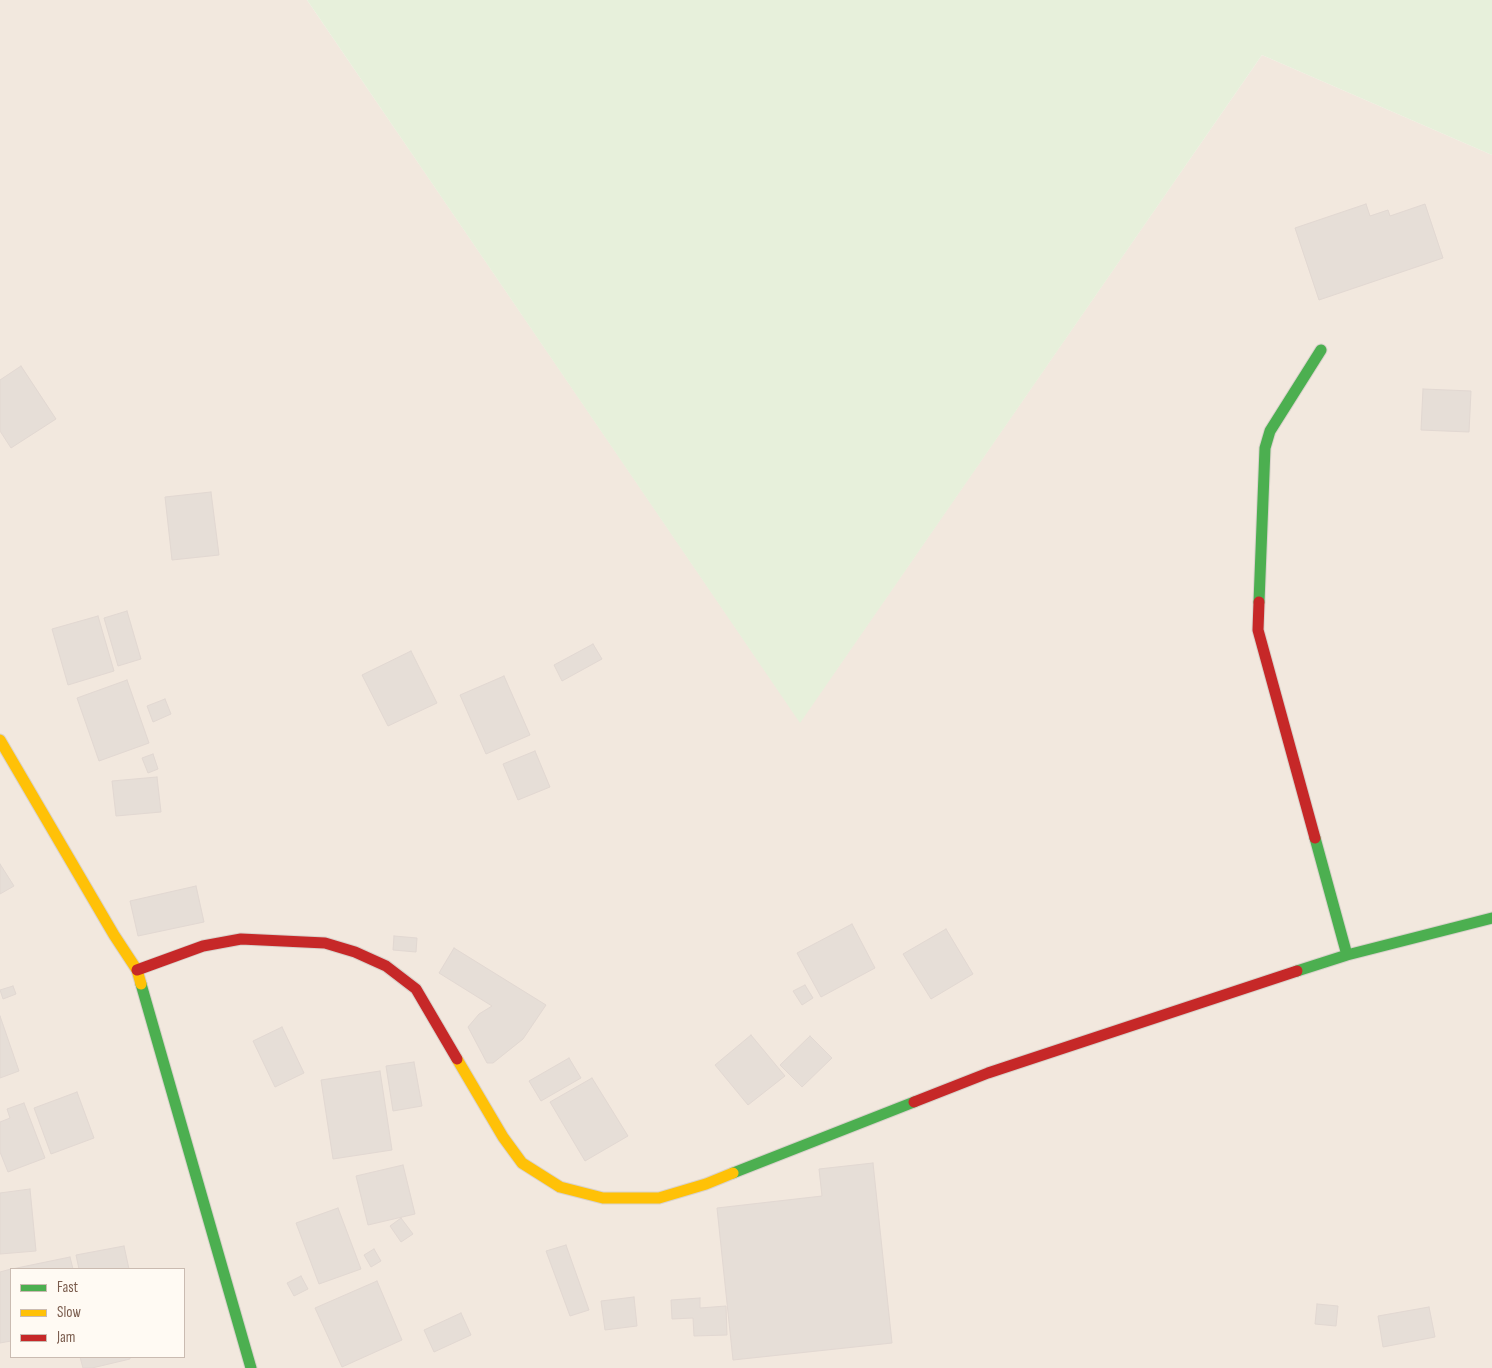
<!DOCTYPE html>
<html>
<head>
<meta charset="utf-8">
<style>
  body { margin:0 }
  #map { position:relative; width:1492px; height:1368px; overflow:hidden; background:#f9f5f0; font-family:"Sofia Sans Condensed",sans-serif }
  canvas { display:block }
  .legend { position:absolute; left:10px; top:1268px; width:175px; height:90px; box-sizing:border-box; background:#fffaf3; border:1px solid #cabbb1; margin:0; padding:6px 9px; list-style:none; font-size:15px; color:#7a5c4d }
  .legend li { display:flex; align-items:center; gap:10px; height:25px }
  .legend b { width:25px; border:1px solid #cabbb1 }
</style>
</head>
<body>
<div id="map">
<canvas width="1492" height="1368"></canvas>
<ul class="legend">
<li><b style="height:6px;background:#4caf50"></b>Fast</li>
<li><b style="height:6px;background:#ffc107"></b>Slow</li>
<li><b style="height:6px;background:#c62828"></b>Jam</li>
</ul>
</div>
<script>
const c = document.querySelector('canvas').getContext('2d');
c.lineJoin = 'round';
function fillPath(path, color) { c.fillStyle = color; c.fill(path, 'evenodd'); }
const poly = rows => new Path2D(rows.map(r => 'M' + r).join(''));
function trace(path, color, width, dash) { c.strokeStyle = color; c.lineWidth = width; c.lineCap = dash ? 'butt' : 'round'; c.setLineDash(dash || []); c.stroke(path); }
const residential = poly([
  [0,0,307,0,800,722,1262,55,1492,155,1492,1368,0,1368],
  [11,1269,184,1269,184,1357,11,1357]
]);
const green = poly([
  [307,0,1492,0,1492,155,1262,55,800,723]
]);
const building = poly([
  [1366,204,1370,216,1388,210,1390,216,1425,204,1443,258,1319,300,1295,228,1366,204],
  [21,366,56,419,11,448,0,431,0,380,21,366],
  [1423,389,1471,391,1469,432,1421,430,1423,389],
  [211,492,219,555,172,560,165,497,211,492],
  [127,611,141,659,118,666,104,618,127,611],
  [98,616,114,671,68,685,52,629,98,616],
  [593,644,602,659,562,681,554,665,593,644],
  [411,651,437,703,388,726,362,675,411,651],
  [504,676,530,735,486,754,460,695,504,676],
  [127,680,149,743,99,761,77,698,127,680],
  [165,699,171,714,153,722,147,706,165,699],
  [535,751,550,787,518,800,503,764,535,751],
  [153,754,158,769,148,773,142,758,153,754],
  [157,777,161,812,116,816,112,781,157,777],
  [0,864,14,886,0,894,0,864],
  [196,886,204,922,138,936,130,901,196,886],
  [852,924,875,968,821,997,797,953,852,924],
  [946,929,973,974,931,999,903,954,946,929],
  [394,936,417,938,416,952,393,950,394,936],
  [454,948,546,1005,523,1039,493,1063,487,1063,468,1027,479,1014,492,1006,439,973,454,948],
  [805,985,813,998,802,1005,793,991,805,985],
  [13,986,16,994,3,999,0,990,13,986],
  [0,1016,19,1071,0,1078,0,1016],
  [282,1027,304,1073,275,1087,253,1041,282,1027],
  [751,1035,785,1076,748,1105,715,1065,751,1035],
  [810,1036,832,1058,802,1087,780,1065,810,1036],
  [569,1058,581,1078,541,1101,529,1081,569,1058],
  [414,1062,422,1106,393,1111,386,1066,414,1062],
  [380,1071,392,1150,333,1159,321,1080,380,1071],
  [592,1078,628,1136,585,1161,550,1102,592,1078],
  [77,1092,94,1138,51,1154,34,1108,77,1092],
  [24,1103,45,1158,8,1172,0,1152,0,1122,10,1118,7,1109,24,1103],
  [873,1163,892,1343,733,1360,717,1208,822,1196,819,1169,873,1163],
  [403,1165,415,1214,368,1225,356,1176,403,1165],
  [30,1189,36,1251,0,1254,0,1193,30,1189],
  [338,1208,361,1269,319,1284,296,1223,338,1208],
  [401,1218,413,1234,401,1242,390,1226,401,1218],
  [566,1245,589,1310,570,1316,546,1251,566,1245],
  [124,1246,129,1269,79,1269,76,1255,124,1246],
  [374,1249,381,1261,371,1267,364,1255,374,1249],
  [70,1257,73,1269,12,1269,70,1257],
  [11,1269,11,1341,0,1343,0,1272,11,1269],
  [301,1276,308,1289,294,1296,287,1283,301,1276],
  [377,1281,402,1340,342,1367,315,1308,377,1281],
  [634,1297,637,1326,605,1330,601,1301,634,1297],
  [700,1298,700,1308,726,1306,727,1335,694,1336,693,1318,672,1319,671,1300,700,1298],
  [1317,1304,1338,1306,1336,1326,1315,1324,1317,1304],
  [1429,1307,1435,1337,1383,1347,1378,1316,1429,1307],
  [461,1313,471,1335,434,1352,424,1330,461,1313],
  [80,1357,130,1357,130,1359,92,1368,83,1368,80,1357]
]);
const fast = poly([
  [1259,602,1265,448,1270,431,1321,350],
  [1315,838,1347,955],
  [1297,971,1347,955,1492,918],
  [141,984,251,1368],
  [733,1173,914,1102]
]);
const slow = poly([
  [0,740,114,935,137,970,141,984],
  [457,1059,503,1137,522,1163,560,1187,603,1198,659,1198,706,1184,733,1173]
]);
const jam = poly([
  [1259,602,1258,630,1315,838],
  [137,970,203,946,241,939,325,943,355,952,386,966,416,989,457,1059],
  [914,1102,988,1073,1297,971]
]);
fillPath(residential, '#f2e8de');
fillPath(green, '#e7f0db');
fillPath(building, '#e6ded7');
trace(building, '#e2d8d2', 1);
trace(fast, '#d9d2cb', 13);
trace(slow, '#d9d2cb', 13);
trace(jam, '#d9d2cb', 13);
trace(fast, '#4caf50', 11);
trace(slow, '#ffc107', 11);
trace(jam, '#c62828', 11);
</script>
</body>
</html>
